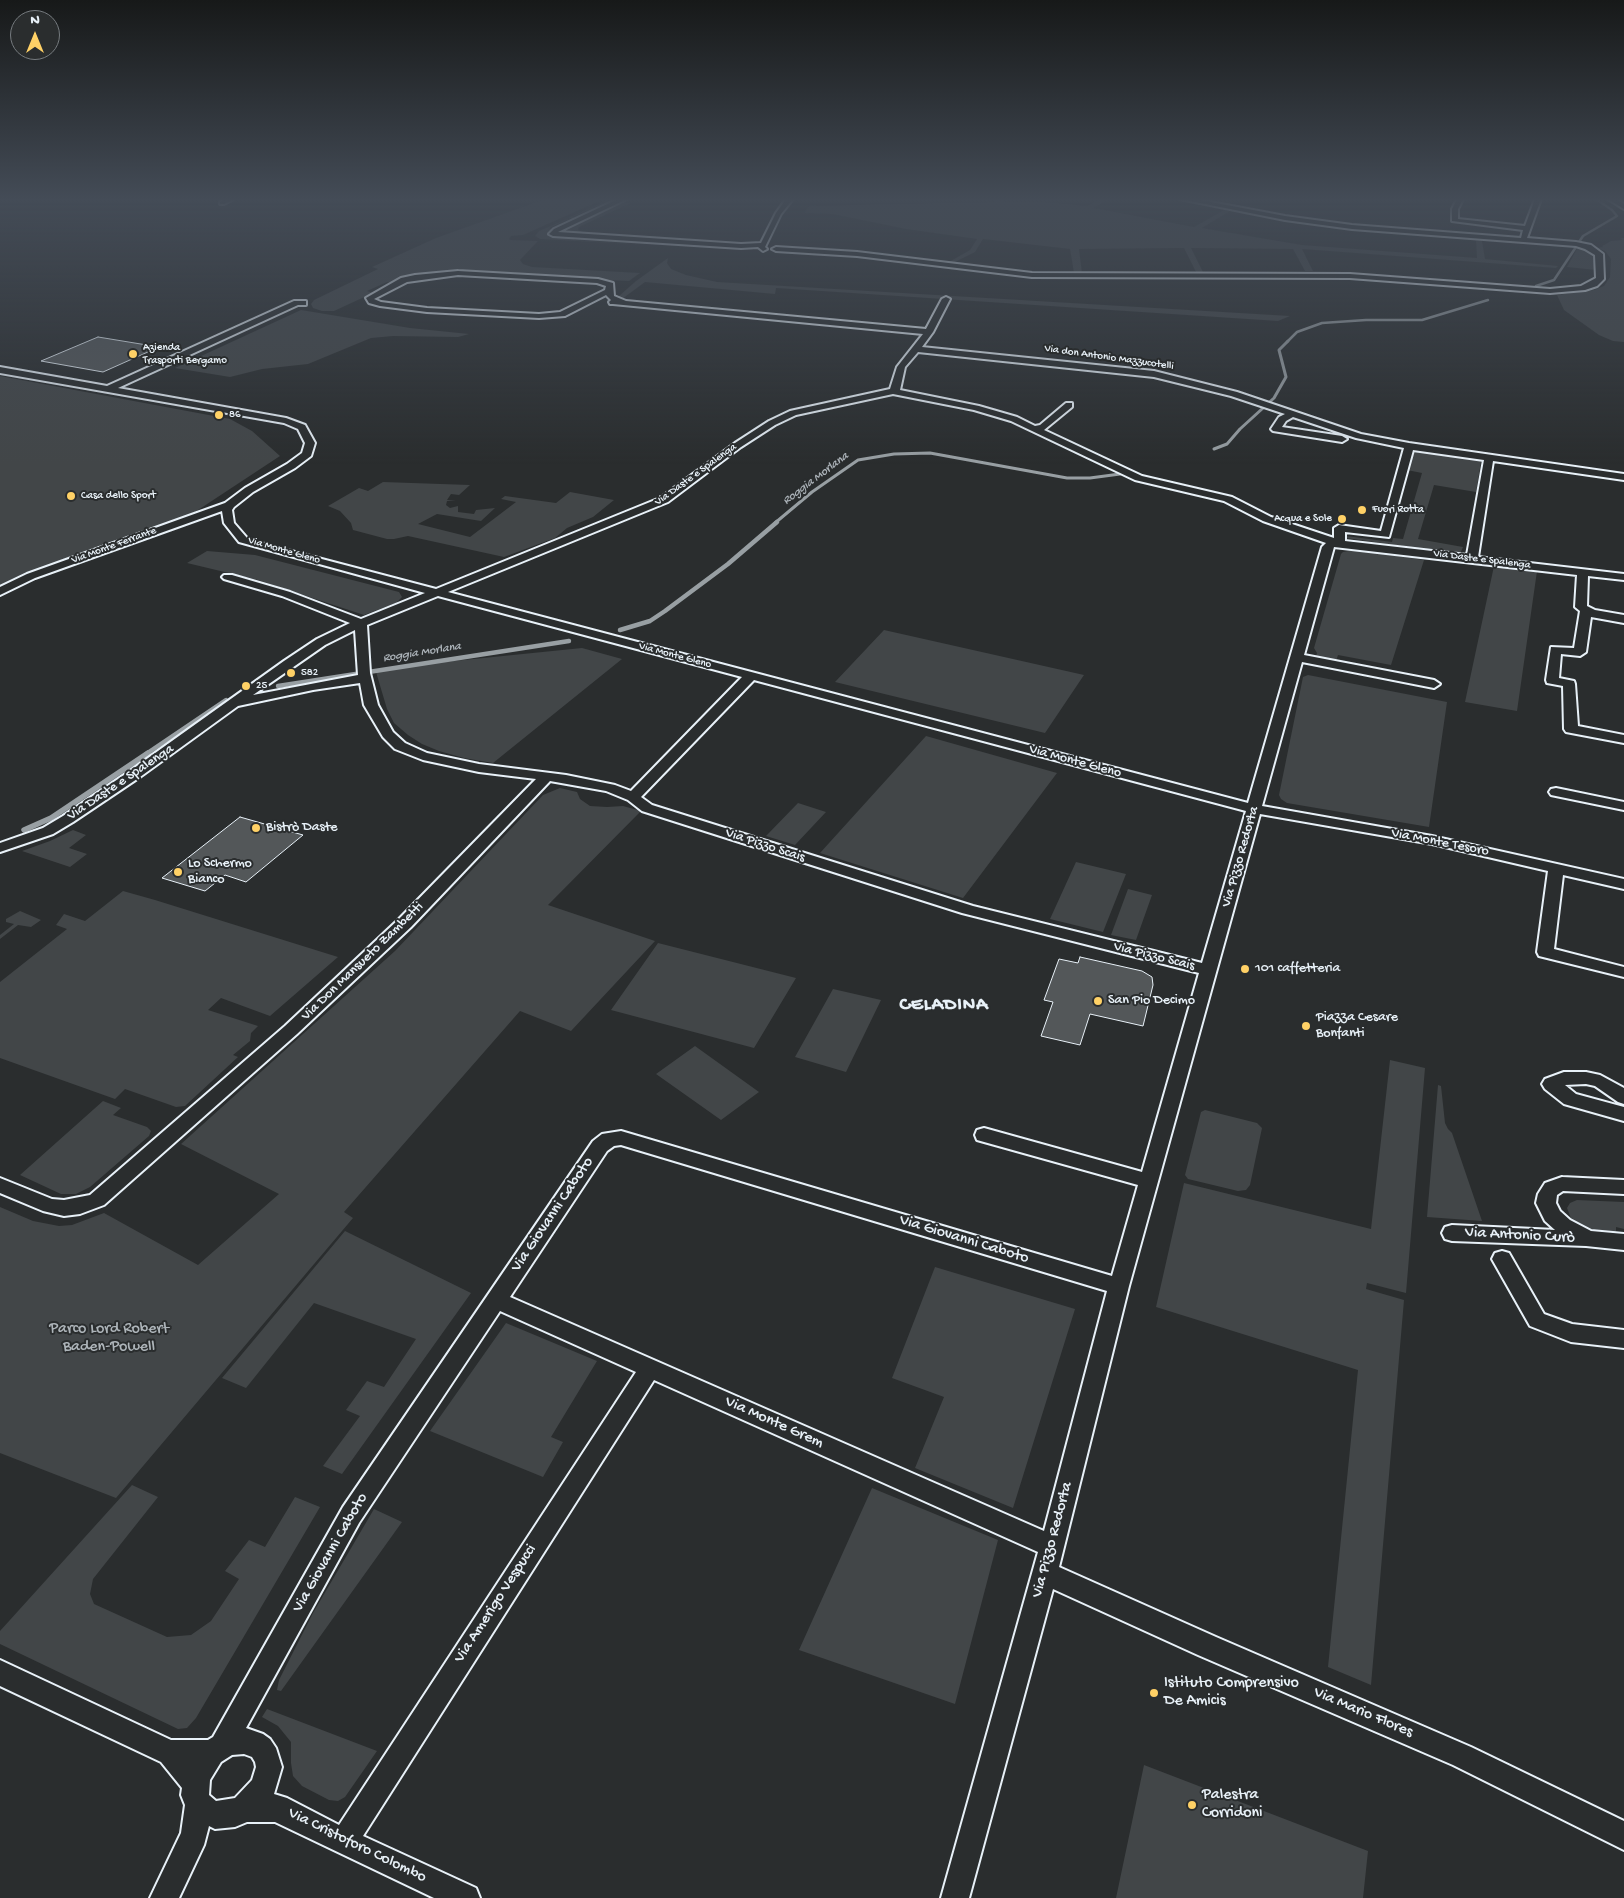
<!DOCTYPE html>
<html>
<head>
<meta charset="utf-8">
<style>
  body { margin:0 }
  #map { position:relative; width:1624px; height:1898px; overflow:hidden; background:#2a2d2e; font-family:"Gochi Hand",sans-serif }
  canvas { display:block }
  .north { position:absolute; left:10px; top:10px; width:50px; height:50px; box-sizing:border-box; background:#2a2d2e; border:1px solid #767b7f; border-radius:50%; rotate:0deg; font-size:14px; font-weight:700; line-height:20px; text-align:center; color:#e8f1f8 }
  .north::after { content:''; display:block; margin:auto; width:18px; height:22px; background:#ffd166; clip-path:polygon(50% 0,100% 100%,50% 72%,0 100%) }
</style>
</head>
<body>
<div id="map">
<canvas width="1624" height="1898"></canvas>
<div class="north">N</div>
</div>
<script>
const c = document.querySelector('canvas').getContext('2d');
c.lineJoin = 'round';
function fillPath(path, color) { c.fillStyle = color; c.fill(path, 'evenodd'); }
const poly = rows => new Path2D(rows.map(r => 'M' + r).join(''));
function trace(path, color, width, dash) { c.strokeStyle = color; c.lineWidth = width; c.lineCap = dash ? 'butt' : 'round'; c.setLineDash(dash || []); c.stroke(path); }
function drawText(font, color, halo, rows, align = 'center') {
  c.font = font + ' "Gochi Hand",sans-serif'; c.lineWidth = 4; c.setLineDash([]); c.textBaseline = 'middle'; c.strokeStyle = halo; c.fillStyle = color; for (const [text, x, y, turn = 0] of rows) {
    c.save(); c.translate(x, y); c.rotate((+turn || 0) * Math.PI / 180); c.textAlign = isNaN(turn) ? turn : align; if (halo) c.strokeText(text, 0, 0); c.fillText(text, 0, 0); c.restore();
  }
}
const green = poly([
  [545,199,604,199,523,235,511,236,509,239,511,240,538,241,520,260,523,264,532,267,640,273,629,281,441,272,422,274,395,283,387,282,367,291,373,293,334,311,322,311,313,308,311,304,314,300,378,269,372,267,436,238],
  [610,199,613,199,573,217,576,219,574,220,569,219,549,228,553,229,548,232,548,235,575,238,574,240,651,245,540,239,535,236,539,231,567,219,574,219,568,218],
  [994,199,1002,199,1002,202,1044,202,1087,206,1100,199,1109,199,1094,208,1194,227,1224,210,1230,211,1202,228,1302,245,1477,258,1476,240,1482,241,1485,259,1558,266,1556,268,1302,249,1313,271,1305,271,1293,249,1191,248,1203,272,1196,272,1184,248,1079,249,1082,273,1074,273,1070,249,983,239,975,252,955,262,949,262,970,250,977,239,906,229,832,214,804,213,809,206,994,202],
  [626,202,631,203,579,227,578,230,590,234,665,238,557,233],
  [1621,238,1624,238,1624,342,1613,341,1599,335,1564,310,1557,295,1594,290,1604,286,1610,277,1611,259,1605,251,1597,248,1603,247,1602,246,1611,241,1622,240],
  [1578,247,1590,250,1596,254,1596,270,1567,267],
  [668,258,667,263,671,269,686,275,717,282,1290,316,1278,321,776,288,775,294,645,282,622,299,619,298,618,297,636,281],
  [301,310,410,328,469,334,458,337,393,336,371,338,308,364,262,369,230,377,175,368],
  [0,376,230,419,252,431,280,456,195,512,166,524,25,574,0,586],
  [1413,449,1478,458,1481,462,1476,492,1434,485,1418,539,1463,547,1460,554,1346,538,1346,536,1392,542,1393,538,1403,539,1422,473,1407,470],
  [383,482,470,485,459,495,451,494,447,500,456,501,447,501,446,505,450,508,458,506,458,512,474,514,476,510,495,508,481,521,437,514,418,524,470,537,516,502,501,499,505,496,556,503,570,492,614,500,593,517,567,528,555,538,504,557,408,536,394,539,387,539,353,530,351,523,340,511,328,506,359,488,368,491],
  [1354,550,1424,560,1391,665,1338,655,1336,661,1316,657,1317,653,1314,648,1341,554,1343,552],
  [207,551,255,555,399,592,402,597,396,603,364,615,258,580,187,563],
  [1494,566,1537,571,1517,711,1465,702],
  [884,630,1084,675,1045,733,835,682],
  [582,648,622,659,493,763,464,758,439,751,422,744,408,735,394,723,387,709,376,672,434,663],
  [1308,675,1447,702,1429,827,1287,803,1281,799,1279,795,1303,677],
  [926,736,1057,773,963,898,820,853],
  [560,788,577,792,580,799,590,806,607,807,623,806,641,811,548,905,655,941,571,1031,520,1011,344,1212,353,1218,116,1498,0,1453,0,1207,33,1221,59,1226,72,1225,104,1213,198,1265,279,1194,181,1144,395,951,543,795],
  [798,803,826,812,795,845,766,836],
  [73,830,86,835,69,848,87,854,70,867,22,851,50,841],
  [1076,862,1126,874,1103,932,1050,919],
  [1128,889,1152,895,1136,940,1111,935],
  [123,891,155,900,338,957,270,1016,221,998,208,1010,258,1026,251,1033,250,1041,233,1055,238,1057,185,1106,176,1107,125,1089,115,1099,0,1058,0,982,67,929,56,925,64,914,85,921],
  [20,911,41,920,31,927,18,925,0,939,0,935,14,924,6,922,6,919],
  [658,943,796,978,754,1048,611,1010],
  [833,989,881,1000,846,1072,795,1057],
  [695,1046,759,1092,721,1120,656,1074],
  [1390,1060,1425,1068,1406,1293,1367,1283,1366,1289,1404,1300,1371,1685,1328,1667,1358,1370,1156,1307,1184,1183,1371,1229],
  [1438,1085,1441,1086,1445,1123,1448,1129,1452,1133,1482,1221,1427,1217],
  [103,1101,121,1108,113,1115,147,1127,151,1131,149,1136,90,1187,76,1194,61,1194,20,1175],
  [1205,1110,1257,1123,1262,1128,1250,1185,1246,1190,1238,1191,1188,1179,1185,1175,1201,1112],
  [1577,1200,1624,1202,1624,1229,1616,1227,1616,1233,1583,1231,1572,1221,1567,1208,1570,1203],
  [345,1231,471,1293,342,1474,323,1466,360,1416,346,1410,367,1381,384,1387,416,1339,314,1303,246,1388,222,1378],
  [935,1267,1075,1309,1013,1508,915,1468,944,1397,892,1378],
  [506,1323,597,1361,551,1437,563,1442,543,1477,430,1431],
  [132,1485,158,1497,93,1579,90,1594,94,1604,167,1637,191,1635,211,1621,239,1579,225,1571,249,1540,265,1547,295,1497,320,1507,196,1718,187,1728,178,1729,0,1644,0,1631],
  [872,1488,998,1540,955,1704,799,1650],
  [374,1509,402,1522,281,1691,277,1690,279,1680,313,1613],
  [267,1709,377,1751,345,1797,338,1801,329,1800,302,1786,293,1776,291,1763,291,1742,278,1726,262,1717],
  [1144,1765,1368,1851,1363,1898,1116,1898]
]);
const streamFar3 = poly([
  [1579,242,1583,236,1617,216,1612,210,1596,199],
  [1536,286,1554,280,1576,247],
  [1287,342,1297,332,1322,323,1366,320,1422,320,1488,300]
]);
const streamFar2 = poly([
  [1214,449,1227,444,1240,429,1274,398,1286,377,1279,350,1288,341],
  [775,523,812,492,858,460,894,454,930,453,1067,478,1090,478,1120,474]
]);
const streamFar1 = poly([
  [620,630,650,621,665,611,728,564,777,522],
  [278,686,569,641],
  [146,754,226,700]
]);
const stream = poly([
  [24,830,51,818,148,753]
]);
const building = poly([
  [98,337,159,347,103,372,41,361,98,337],
  [240,817,303,835,246,882,225,875,205,891,162,878,240,817],
  [1080,957,1142,971,1152,977,1153,985,1143,1026,1090,1014,1080,1045,1041,1036,1053,1002,1044,1000,1059,959,1078,963,1080,957]
]);
const minor = poly([
  [225,199,234,199,224,204,220,204,220,202,225,199],
  [618,199,627,199,558,232,741,244,761,243,776,213,786,199,793,199,781,214,765,247,767,249,763,251,758,247,741,248,553,236,549,234,554,229,618,199],
  [1180,199,1195,199,1285,216,1352,225,1521,238,1523,230,1452,221,1452,209,1457,199,1463,199,1458,209,1458,219,1525,226,1535,199,1541,199,1527,238,1576,242,1591,245,1603,254,1604,279,1597,286,1585,290,1550,293,1350,278,1032,277,857,256,776,251,772,249,776,247,857,252,1032,273,1350,274,1550,289,1581,286,1596,278,1595,255,1585,249,1576,246,1352,229,1285,220,1180,199],
  [1608,199,1616,199,1624,204,1624,209,1608,199],
  [458,271,598,279,613,283,614,296,626,301,926,329,942,299,946,297,950,299,933,332,922,347,1154,371,1237,392,1361,434,1409,443,1624,474,1624,480,1493,461,1478,557,1624,574,1624,580,1588,576,1587,606,1595,610,1624,615,1624,623,1591,617,1586,652,1580,656,1561,654,1559,678,1574,681,1575,684,1578,726,1624,735,1624,743,1566,732,1564,729,1563,686,1547,683,1546,680,1551,647,1574,648,1580,611,1575,607,1577,575,1334,547,1304,655,1434,680,1440,684,1434,688,1302,662,1262,806,1432,836,1624,879,1624,889,1563,875,1554,949,1624,967,1624,977,1539,956,1537,952,1548,871,1432,844,1260,814,1129,1286,1059,1567,1216,1637,1471,1747,1624,1821,1624,1850,1453,1765,1198,1655,1053,1589,969,1898,941,1898,1038,1552,654,1380,363,1836,476,1888,480,1898,434,1898,275,1822,247,1822,235,1827,215,1829,209,1826,204,1845,179,1898,150,1898,181,1833,185,1805,181,1795,182,1788,161,1762,0,1686,0,1660,171,1740,208,1740,213,1737,343,1507,593,1141,602,1134,621,1131,1112,1276,1138,1185,977,1140,975,1135,977,1130,984,1128,1142,1172,1199,973,962,913,642,811,628,800,606,791,550,781,411,927,297,1034,104,1205,80,1214,64,1216,43,1211,0,1193,0,1178,52,1199,64,1200,90,1195,285,1026,399,919,536,779,479,772,423,760,395,749,383,737,364,705,360,683,313,690,238,706,140,777,73,822,53,834,0,852,0,843,43,828,63,816,130,771,284,661,317,639,350,623,282,596,224,579,222,577,224,575,232,575,290,592,361,619,425,593,239,542,224,523,222,511,35,578,0,595,0,587,27,574,225,503,245,488,287,464,302,453,305,443,298,429,284,423,0,373,0,367,107,386,294,301,306,301,306,305,298,305,118,388,286,418,305,425,315,443,311,456,295,468,253,492,234,507,232,510,234,523,247,538,257,542,436,589,660,498,735,443,769,421,790,411,890,389,897,367,923,334,613,304,610,304,609,302,611,300,606,295,565,316,539,318,427,312,380,306,369,303,366,298,401,278,415,275,458,271],
  [458,275,597,283,606,286,605,290,560,312,539,314,427,308,381,302,374,299,407,282,458,275],
  [918,352,1154,377,1231,396,1285,414,1279,417,1271,429,1273,431,1342,442,1347,439,1342,436,1282,427,1286,421,1293,417,1356,438,1404,448,1381,531,1339,525,1334,528,1334,538,1271,517,1232,497,1142,476,1044,430,1072,407,1072,403,1066,403,1040,425,1035,426,1017,417,979,406,900,390,905,367,918,352],
  [893,394,974,410,1011,421,1135,480,1224,501,1263,521,1326,543,1322,547,1248,803,448,592,668,502,741,447,775,425,796,415,893,394],
  [1413,450,1484,460,1467,555,1345,541,1345,532,1389,537,1413,450],
  [438,596,742,677,631,791,615,785,566,775,479,764,427,753,405,743,393,732,378,705,370,673,367,625,438,596],
  [355,630,358,675,253,695,325,645,355,630],
  [754,680,1246,811,1202,963,973,906,652,805,641,797,754,680],
  [621,1145,1107,1291,1044,1531,510,1297,607,1151,614,1146,621,1145],
  [500,1311,636,1372,339,1825,287,1798,274,1794,282,1767,276,1748,270,1739,263,1734,246,1728,359,1523,500,1311],
  [244,1754,252,1757,255,1762,256,1767,252,1780,235,1798,216,1801,209,1795,210,1780,221,1762,232,1755,244,1754],
  [1556,788,1624,802,1624,810,1551,795,1549,792,1551,789,1556,788],
  [1564,1072,1586,1072,1600,1075,1624,1088,1624,1104,1618,1102,1595,1086,1586,1084,1565,1085,1576,1094,1624,1107,1624,1121,1564,1104,1545,1089,1542,1084,1545,1079,1564,1072],
  [1562,1177,1624,1180,1624,1194,1563,1191,1557,1195,1556,1203,1560,1211,1570,1220,1591,1231,1624,1234,1624,1250,1586,1246,1452,1241,1445,1239,1442,1233,1445,1227,1452,1225,1555,1230,1545,1221,1536,1203,1538,1194,1545,1183,1562,1177],
  [1502,1251,1509,1253,1544,1314,1572,1324,1624,1330,1624,1348,1571,1342,1530,1326,1492,1259,1495,1253,1502,1251]
]);
const markers = [
  [133,354,5,"#ffd166"],
  [219,415,5,"#ffd166"],
  [71,496,5,"#ffd166"],
  [1362,510,5,"#ffd166"],
  [1342,519,5,"#ffd166"],
  [291,673,5,"#ffd166"],
  [246,686,5,"#ffd166"],
  [256,828,5,"#ffd166"],
  [178,872,5,"#ffd166"],
  [1245,969,5,"#ffd166"],
  [1098,1001,5,"#ffd166"],
  [1306,1026,5,"#ffd166"],
  [1154,1693,5,"#ffd166"],
  [1192,1805,5,"#ffd166"]
];
const farPoinames = [
  ["Azienda",143,348],
  ["Trasporti Bergamo",143,361],
  ["86",229,415],
  ["Casa dello Sport",81,496],
  ["Fuori Rotta",1372,510],
  ["Acqua e Sole",1332,519,"right"],
  ["582",301,673],
  ["25",256,686]
];
const farStreetnames = [
  ["Via don Antonio Mazzucotelli",1109,358,8],
  ["Via Daste e Spalenga",696,475,-36],
  ["Via Monte Ferrante",114,546,-20],
  ["Via Monte Gleno",284,551,16],
  ["Via Daste e Spalenga",1482,560,7],
  ["Via Monte Gleno",675,656,15]
];
const farWaternames = [
  ["Roggia Morlana",816,479,-37],
  ["Roggia Morlana",422,653,-9]
];
const streetNames = [
  ["Via Monte Gleno",1075,762,15],
  ["Via Daste e Spalenga",121,783,-34],
  ["Via Monte Tesoro",1440,843,11],
  ["Via Pizzo Scais",765,846,18],
  ["Via Pizzo Redorta",1241,857,-74],
  ["Via Pizzo Scais",1154,957,14],
  ["Via Don Mansueto Zambetti",363,962,-44]
];
const poiNames = [
  ["Bistrò Daste",266,828],
  ["Lo Schermo",188,864],
  ["Bianco",188,880],
  ["101 caffetteria",1255,969],
  ["San Pio Decimo",1108,1001],
  ["Piazza Cesare",1316,1018],
  ["Bonfanti",1316,1034]
];
const nearStreetnames = [
  ["Via Giovanni Caboto",553,1215,-56],
  ["Via Antonio Curò",1520,1236,3],
  ["Via Giovanni Caboto",964,1240,17],
  ["Via Monte Grem",774,1423,24],
  ["Via Pizzo Redorta",1053,1540,-75],
  ["Via Giovanni Caboto",331,1553,-60],
  ["Via Amerigo Vespucci",496,1604,-57],
  ["Via Mario Flores",1363,1713,23],
  ["Via Cristoforo Colombo",357,1846,26]
];
const nearParknames = [
  ["Parco Lord Robert",109,1330],
  ["Baden-Powell",109,1348]
];
const nearPoinames = [
  ["Istituto Comprensivo",1164,1684],
  ["De Amicis",1164,1702],
  ["Palestra",1202,1796],
  ["Corridoni",1202,1814]
];
const districtNames = [
  ["CELADINA",944,1006]
];
fillPath(green, '#424648');
trace(streamFar3, '#989fa3', 2.5);
trace(streamFar2, '#989fa3', 3);
trace(streamFar1, '#989fa3', 4.5);
trace(stream, '#989fa3', 5.5);
fillPath(building, '#535759');
trace(building, '#e8f1f8', 1);
trace(minor, '#e8f1f8', 4);
fillPath(minor, '#2a2d2e');
const sky = c.createLinearGradient(0, 0, 0, 465);
sky.addColorStop(0, '#171919');
sky.addColorStop(0.43, '#444c57');
sky.addColorStop(1, '#444c5700');
c.fillStyle = sky;
c.fillRect(0, 0, 1624, 465);
for (const [x, y, r, color] of markers) { const dot = new Path2D(); dot.arc(x, y, r, 0, 2 * Math.PI); c.fillStyle = color; c.fill(dot); trace(dot, '#2a2d2e', 2); }
drawText('11px', '#e8f1f8', '#2a2d2e', farPoinames, 'left');
drawText('11px', '#e8f1f8', '#2a2d2e', farStreetnames);
drawText('italic 12px', '#acb3b9', '#2a2d2e', farWaternames);
drawText('14px', '#e8f1f8', '#2a2d2e', streetNames);
drawText('14px', '#e8f1f8', '#2a2d2e', poiNames, 'left');
drawText('16px', '#e8f1f8', '#2a2d2e', nearStreetnames);
drawText('16px', '#aeb5ba', '#2a2d2e', nearParknames);
drawText('16px', '#e8f1f8', '#2a2d2e', nearPoinames, 'left');
c.letterSpacing = '1px';
drawText('bold 19px', '#e8f1f8', '#2a2d2e', districtNames);
c.letterSpacing = '0px';
</script>
</body>
</html>
